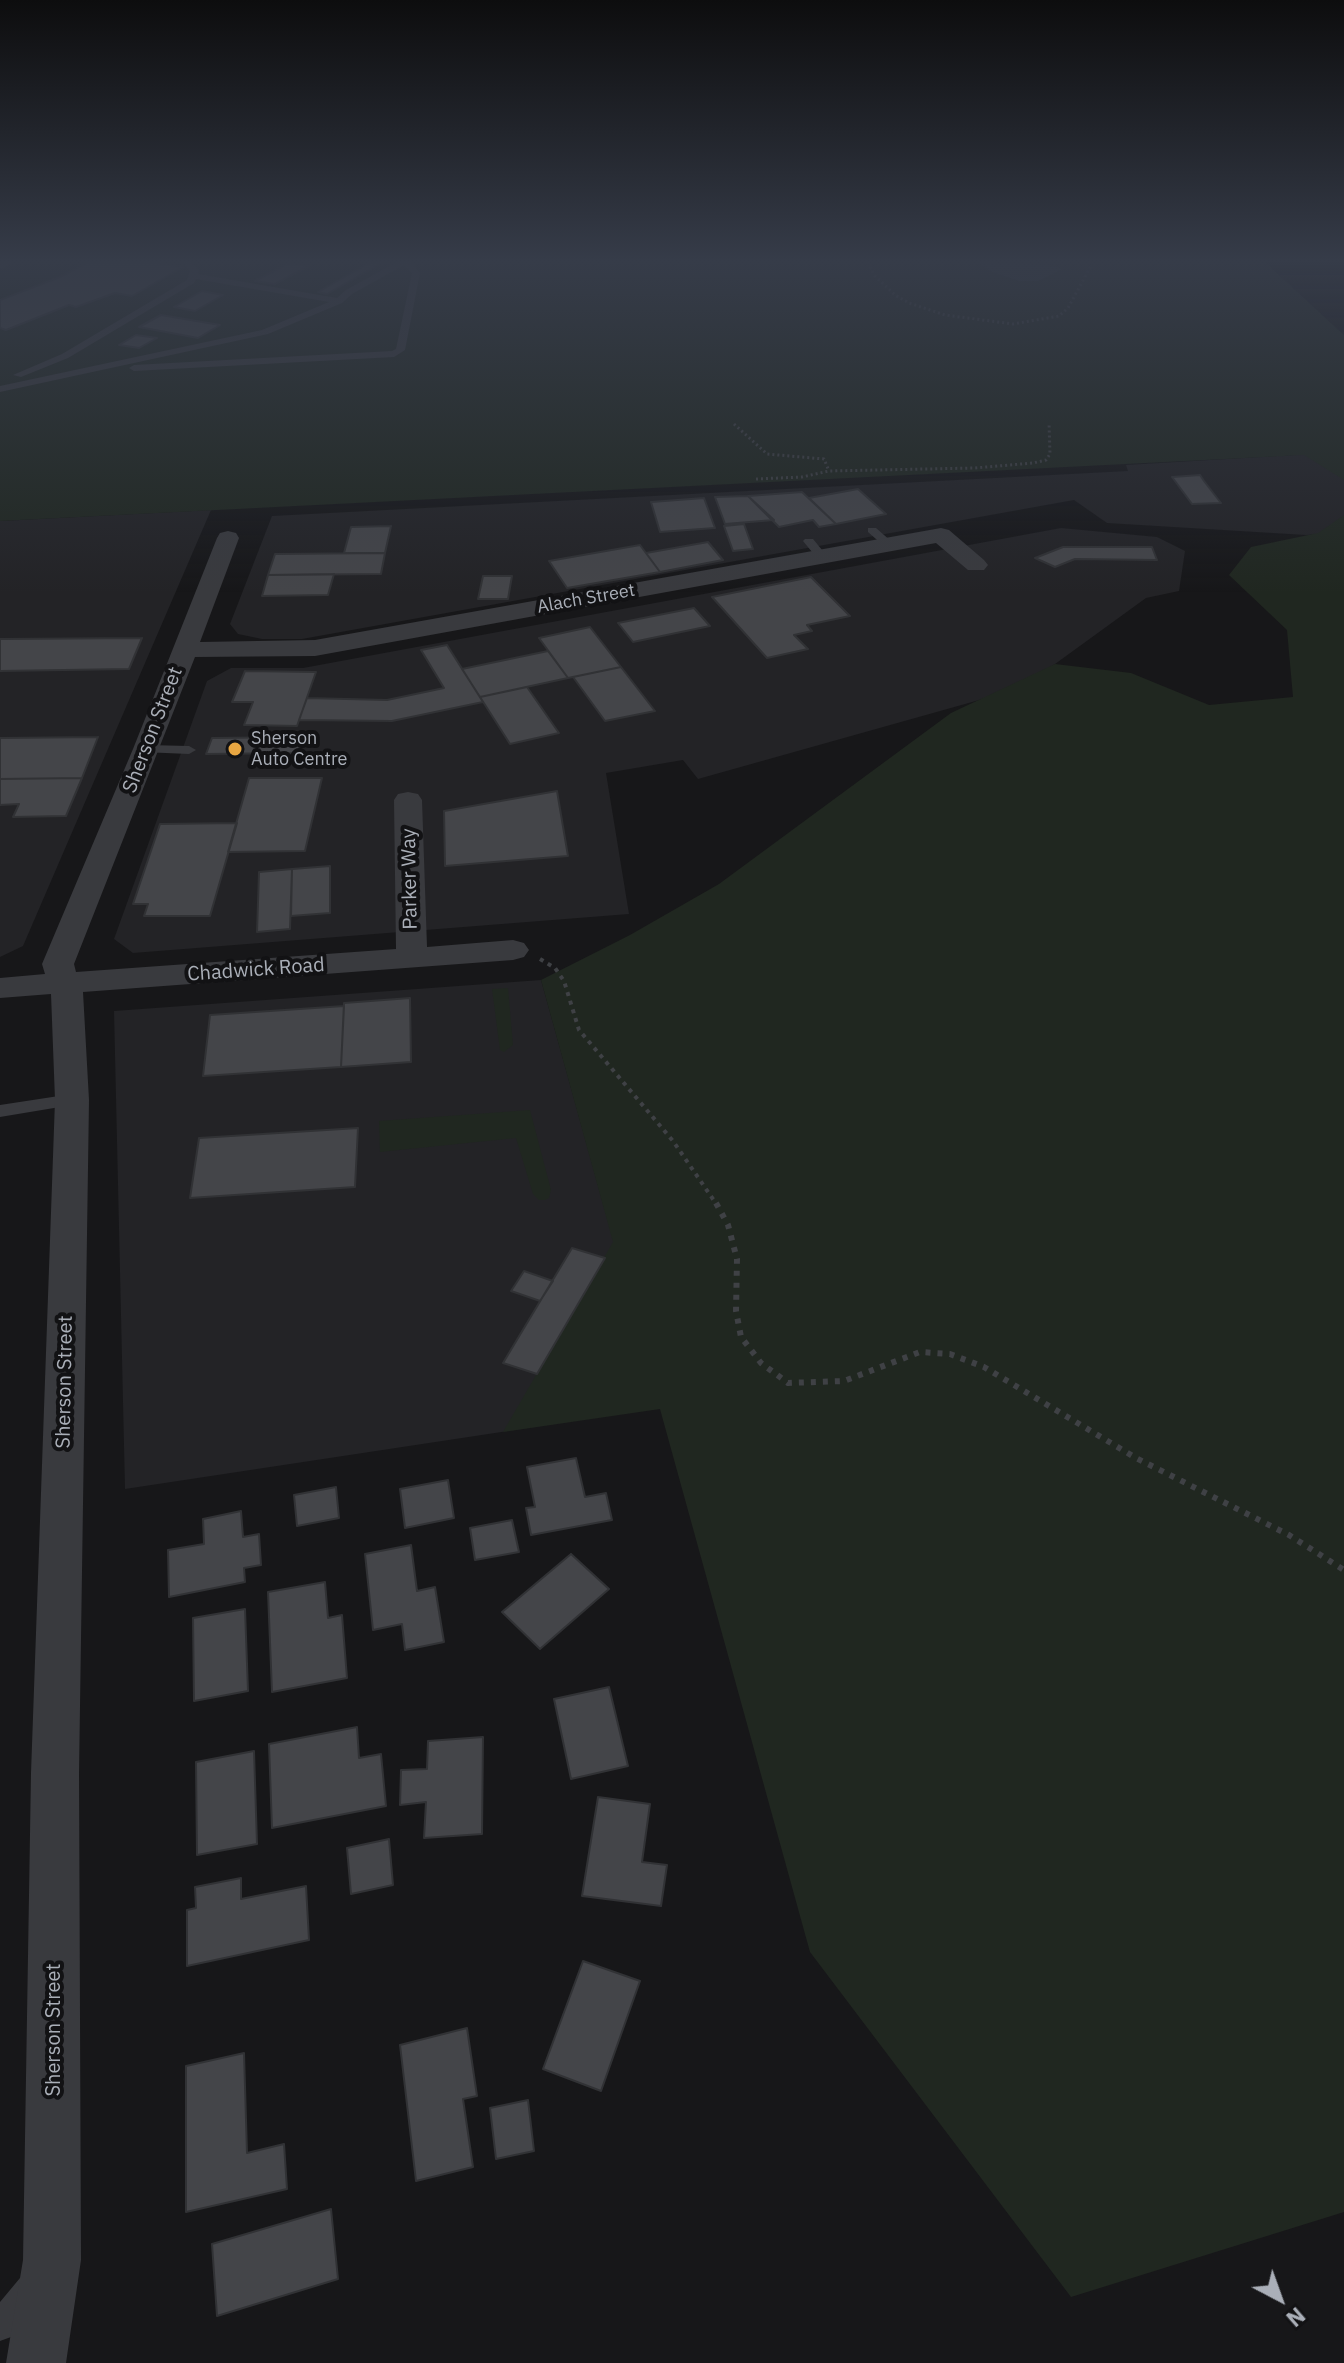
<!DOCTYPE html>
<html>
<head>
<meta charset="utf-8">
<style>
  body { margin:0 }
  #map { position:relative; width:1344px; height:2363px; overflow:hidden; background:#171719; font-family:"IBM Plex Sans",sans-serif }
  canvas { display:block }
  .north { position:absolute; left:1240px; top:2259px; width:80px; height:80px; -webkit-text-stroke:6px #121214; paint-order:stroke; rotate:139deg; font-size:22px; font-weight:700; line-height:32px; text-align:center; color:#aaafb8 }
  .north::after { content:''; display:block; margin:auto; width:28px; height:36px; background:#aaafb8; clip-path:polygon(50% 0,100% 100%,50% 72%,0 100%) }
</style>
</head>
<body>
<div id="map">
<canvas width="1344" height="2363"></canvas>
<div class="north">N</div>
</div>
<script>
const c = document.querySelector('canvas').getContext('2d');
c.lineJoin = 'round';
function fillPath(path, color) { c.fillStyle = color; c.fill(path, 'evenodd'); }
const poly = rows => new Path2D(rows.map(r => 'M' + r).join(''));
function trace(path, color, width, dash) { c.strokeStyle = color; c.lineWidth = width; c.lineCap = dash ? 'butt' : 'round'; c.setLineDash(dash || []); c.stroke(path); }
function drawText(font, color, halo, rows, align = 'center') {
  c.font = font + ' "IBM Plex Sans",sans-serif'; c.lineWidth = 8; c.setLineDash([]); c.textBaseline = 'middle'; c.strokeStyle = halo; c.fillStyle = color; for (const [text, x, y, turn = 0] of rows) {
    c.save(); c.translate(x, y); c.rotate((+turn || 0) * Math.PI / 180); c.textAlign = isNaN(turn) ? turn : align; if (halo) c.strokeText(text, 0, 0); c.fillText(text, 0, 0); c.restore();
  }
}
const built = poly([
  [1344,452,1344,533,1306,535,1107,523,1074,500,302,639,262,639,238,634,230,624,272,516,1128,471,1126,465],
  [211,510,23,946,0,957,0,521],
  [1061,528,1157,537,1185,551,1179,591,1146,598,1022,688,698,779,683,760,606,773,629,914,133,953,114,939,207,681,231,668,303,668],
  [541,980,660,1408,125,1489,114,1011]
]);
const green = poly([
  [0,262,1270,262,1266,263,1344,335,1344,480,1304,455,0,521],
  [1344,515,1344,2212,1071,2297,810,1952,660,1409,503,1432,613,1242,541,980,630,935,719,884,951,713,1055,664,1131,673,1209,705,1293,697,1287,630,1229,575,1251,547,1318,533],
  [508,988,513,1045,504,1052,500,1050,492,989],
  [530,1110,551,1190,549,1198,545,1200,539,1200,533,1194,516,1138,380,1152,379,1121]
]);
const water = poly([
  [979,262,1048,265,1062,269,1038,281,1019,281,990,271]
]);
const building = poly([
  [89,262,150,262,183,267,132,296,115,293,76,307,69,305,6,330,0,328,0,300,60,277,89,262],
  [371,262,383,262,327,294,318,292,371,262],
  [289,263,308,266,275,284,255,281,289,263],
  [202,291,223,295,195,311,174,307,202,291],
  [161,315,220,325,198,338,139,327,161,315],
  [136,335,157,338,139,348,119,345,136,335],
  [1200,475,1204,481,1221,503,1192,504,1172,477,1200,475],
  [858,489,886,514,836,524,809,498,858,489],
  [802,492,836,524,819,527,813,520,779,527,748,496,802,492],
  [748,496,774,520,725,524,715,497,748,496],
  [704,498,715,528,660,532,651,502,704,498],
  [744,524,753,549,733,551,724,526,744,524],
  [391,526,385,553,344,553,351,527,391,526],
  [708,542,723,560,660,572,646,553,708,542],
  [640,545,660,572,567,588,549,561,640,545],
  [1063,547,1152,547,1157,560,1075,559,1055,567,1035,558,1063,547],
  [385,553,381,574,268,575,275,554,385,553],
  [334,574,328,595,262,596,268,575,334,574],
  [483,576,512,576,508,599,478,599,483,576],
  [811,577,850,616,807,625,812,631,794,635,808,649,767,658,712,597,811,577],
  [694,608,710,626,633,642,618,623,694,608],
  [590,627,621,667,568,678,539,638,590,627],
  [142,638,129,669,0,671,0,639,142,638],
  [447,645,483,702,392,721,299,720,307,698,387,700,444,688,421,650,447,645],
  [548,651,568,678,480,697,462,669,548,651],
  [621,667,655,711,605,721,573,677,621,667],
  [245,671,316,672,297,726,244,725,253,702,232,702,245,671],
  [527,687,559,733,510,744,480,697,527,687],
  [98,737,82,778,0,779,0,738,98,737],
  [302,737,298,753,206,754,212,738,302,737],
  [82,778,66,816,13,817,19,804,0,805,0,779,82,778],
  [249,778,322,778,305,851,228,852,249,778],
  [557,791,568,856,445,866,444,811,557,791],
  [237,823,210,916,144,916,148,904,133,904,160,824,237,823],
  [330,866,330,913,291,916,292,869,330,866],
  [292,869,290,929,257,932,259,872,292,869],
  [410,998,411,1062,341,1067,344,1003,410,998],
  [344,1006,341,1067,203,1076,210,1015,344,1006],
  [358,1128,355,1187,190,1198,199,1138,358,1128],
  [572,1248,605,1258,537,1374,503,1363,572,1248],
  [524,1271,553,1281,540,1301,511,1291,524,1271],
  [576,1458,585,1497,606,1493,612,1520,531,1535,526,1508,535,1507,527,1467,576,1458],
  [448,1480,454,1518,405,1528,400,1489,448,1480],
  [336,1487,339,1518,297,1526,294,1495,336,1487],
  [241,1511,243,1537,259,1534,261,1565,244,1568,245,1582,169,1597,168,1550,204,1544,203,1519,241,1511],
  [512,1520,519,1552,475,1560,470,1528,512,1520],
  [411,1545,417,1591,435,1587,444,1642,405,1650,402,1624,373,1630,365,1554,411,1545],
  [571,1554,609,1589,540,1649,502,1612,571,1554],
  [325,1582,328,1618,342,1615,347,1678,272,1692,268,1592,325,1582],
  [245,1609,248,1691,194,1701,193,1618,245,1609],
  [609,1687,628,1766,571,1779,554,1699,609,1687],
  [357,1727,359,1758,381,1754,386,1806,272,1828,269,1744,357,1727],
  [483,1737,482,1834,424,1838,426,1802,400,1805,401,1770,427,1769,428,1741,483,1737],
  [254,1751,257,1844,197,1855,196,1762,254,1751],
  [598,1797,650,1804,642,1862,667,1865,661,1906,582,1896,598,1797],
  [389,1839,393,1885,351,1894,347,1848,389,1839],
  [241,1878,241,1899,306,1886,309,1940,187,1966,187,1910,196,1908,195,1887,241,1878],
  [583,1961,640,1981,601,2091,543,2069,583,1961],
  [467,2028,477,2096,463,2099,473,2167,416,2181,400,2045,467,2028],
  [244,2053,247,2153,284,2144,287,2189,186,2212,186,2066,244,2053],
  [528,2100,534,2151,496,2159,490,2108,528,2100],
  [331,2209,338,2279,217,2316,212,2244,331,2209]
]);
const pathFar2 = poly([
  [868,262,874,275,895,295,909,303,945,315,1013,324,1059,316,1068,308,1093,262],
  [734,424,767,454,824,459,829,471],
  [756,479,802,477,829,471,975,468,1033,463,1046,460,1050,454,1049,423]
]);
const pathFar1 = poly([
  [540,959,555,968,564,981,579,1030,673,1141,717,1205]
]);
const path = poly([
  [716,1203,728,1225,737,1259,736,1311,741,1337,761,1363,788,1383,844,1381,920,1352,950,1354,984,1367,1136,1458,1289,1535,1344,1570]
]);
const lane = poly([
  [12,262,11,264,0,269,0,263,12,262],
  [182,262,191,262,199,270,198,274,337,298,346,290,397,262,411,262,420,273,405,350,394,357,134,371,129,368,134,365,392,351,396,349,412,273,404,265,352,294,342,303,268,334,0,392,0,386,262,330,329,302,196,279,194,283,68,358,21,377,13,375,62,354,187,280,190,271,182,262],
  [868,528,876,528,892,542,892,546,884,546,868,532,868,528],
  [805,539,813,539,827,556,825,558,817,558,803,541,805,539],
  [147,745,189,746,196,750,189,754,142,752,140,749,147,745],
  [72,1094,78,1096,81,1100,78,1104,0,1117,0,1105,72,1094],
  [30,2273,40,2278,45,2288,40,2298,11,2337,0,2341,0,2302,20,2278,30,2273]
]);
const street = poly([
  [941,528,949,530,984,560,988,565,984,570,968,570,936,543,315,656,195,657,74,964,76,972,396,949,394,800,398,794,408,792,418,794,422,800,427,947,513,940,524,943,529,950,524,957,513,960,83,992,89,1100,79,1773,81,2260,66,2363,6,2363,23,2260,31,1773,55,1100,51,994,0,998,0,978,45,974,42,964,133,749,217,538,220,533,228,531,236,533,239,538,200,642,315,640,941,528]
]);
const markers = [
  [235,749,8,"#e7a642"]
];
const farStreetnames = [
  ["Alach Street",586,599,-10]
];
const farPoinames = [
  ["Sherson",251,739],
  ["Auto Centre",251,760]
];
const streetNames = [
  ["Sherson Street",153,730,-69],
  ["Parker Way",410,879,-91],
  ["Chadwick Road",256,970,-4],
  ["Sherson Street",65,1382,-89],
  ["Sherson Street",54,2030,-90]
];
fillPath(built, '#232326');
fillPath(green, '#202720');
fillPath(water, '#2e373c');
fillPath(building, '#444549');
trace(building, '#313235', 2);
trace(pathFar2, '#3f4145', 3, [2, 3]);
trace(pathFar1, '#3f4145', 4, [4, 5]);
trace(path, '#3f4145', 6, [5, 7]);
fillPath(lane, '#393a3e');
fillPath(street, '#393a3e');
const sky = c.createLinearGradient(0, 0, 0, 593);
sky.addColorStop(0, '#0d0d0e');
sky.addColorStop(0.44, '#363c49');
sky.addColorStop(1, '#363c4900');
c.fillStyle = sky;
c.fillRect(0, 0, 1344, 593);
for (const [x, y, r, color] of markers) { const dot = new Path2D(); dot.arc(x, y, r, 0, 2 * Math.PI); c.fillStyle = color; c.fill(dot); trace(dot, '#121214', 3); }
drawText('18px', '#aaafb8', '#121214', farStreetnames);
drawText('18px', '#aaafb8', '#121214', farPoinames, 'left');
drawText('20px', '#aaafb8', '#121214', streetNames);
</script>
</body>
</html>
